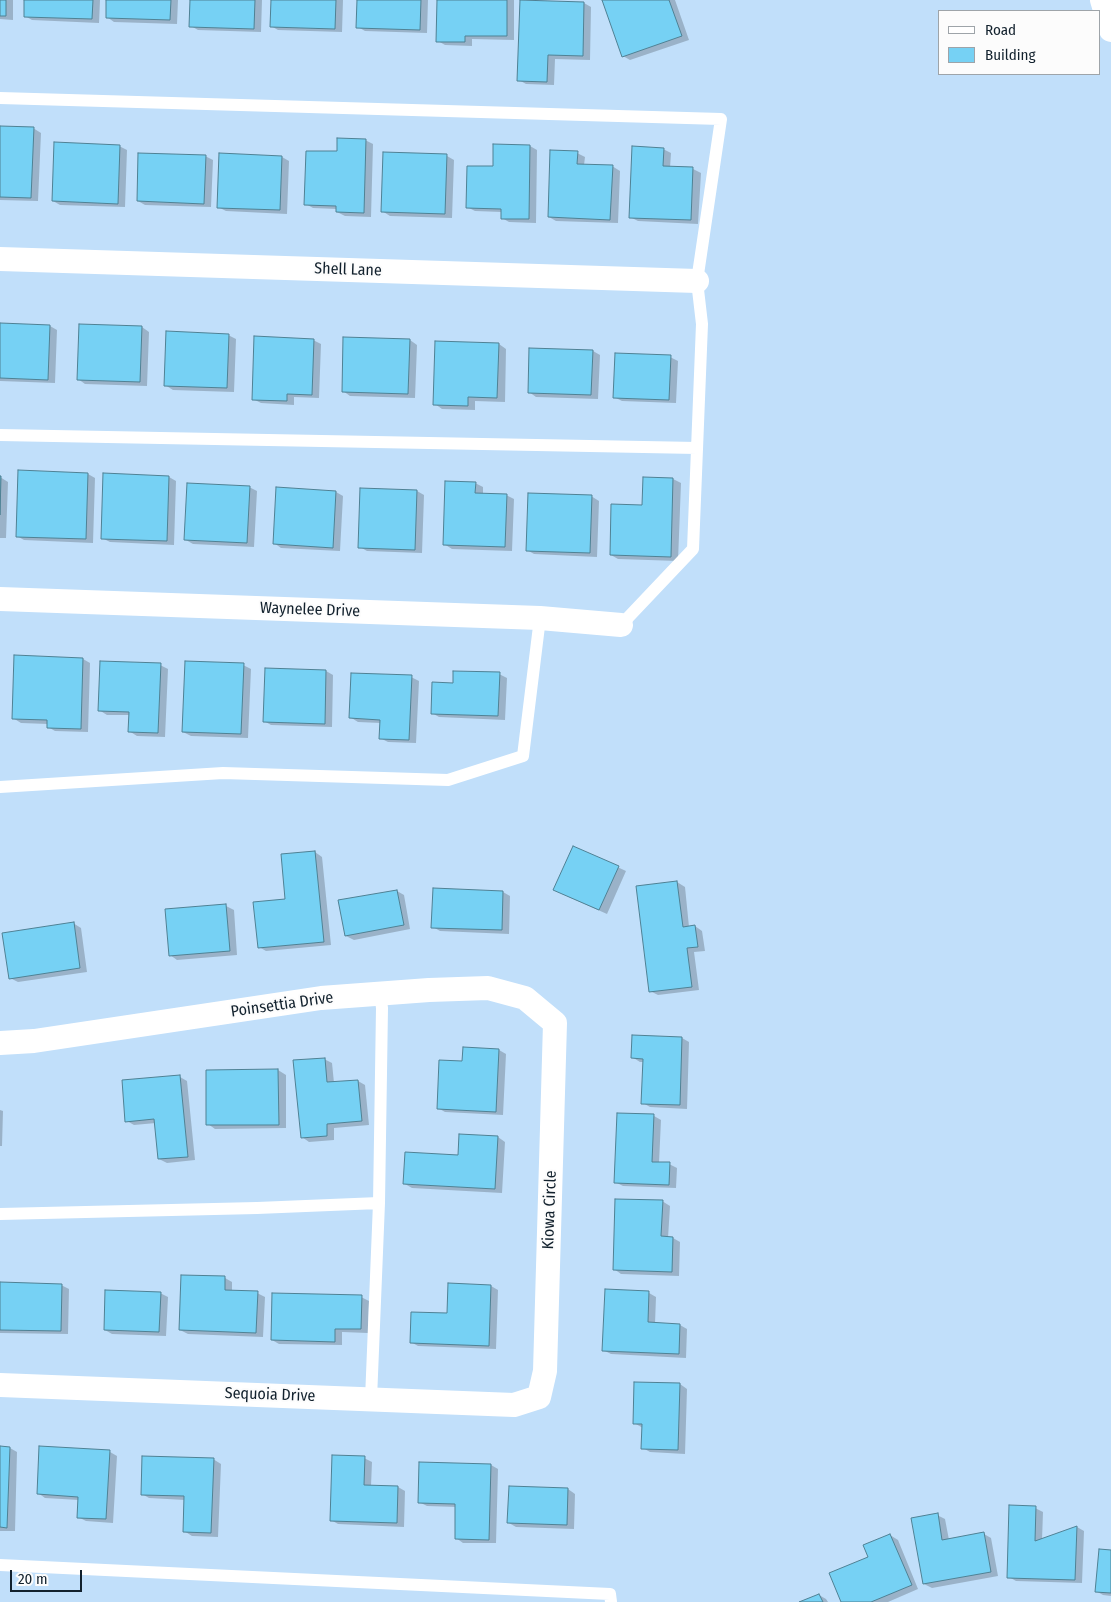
<!DOCTYPE html>
<html>
<head>
<meta charset="utf-8">
<style>
  body { margin:0 }
  #map { position:relative; width:1111px; height:1602px; overflow:hidden; background:#c1dffa; font-family:"Fira Sans Condensed",sans-serif }
  canvas { display:block }
  .legend { position:absolute; left:938px; top:10px; width:162px; height:65px; box-sizing:border-box; background:#fcfcfc; border:1px solid #9ea4a9; margin:0; padding:6px 9px; list-style:none; font-size:15px; color:#12212d }
  .legend li { display:flex; align-items:center; gap:10px; height:25px }
  .legend b { width:25px; border:1px solid #9ea4a9 }
  .scale { position:absolute; left:10px; top:1570px; width:72px; height:22px; box-sizing:border-box; border:2px solid #12212d; border-top:0; padding-left:6px; font-size:15px; line-height:18px; white-space:nowrap; color:#12212d; -webkit-text-stroke:4px #fcfcfc; paint-order:stroke }
</style>
</head>
<body>
<div id="map">
<canvas width="1111" height="1602"></canvas>
<ul class="legend">
<li><b style="height:6px;background:#fff"></b>Road</li>
<li><b style="height:14px;background:#76d1f4"></b>Building</li>
</ul>
<div class="scale">20 m</div>
</div>
<script>
const c = document.querySelector('canvas').getContext('2d');
c.lineJoin = 'round';
function fillPath(path, color) { c.fillStyle = color; c.fill(path, 'evenodd'); }
const poly = rows => new Path2D(rows.map(r => 'M' + r).join(''));
function trace(path, color, width, dash) { c.strokeStyle = color; c.lineWidth = width; c.lineCap = dash ? 'butt' : 'round'; c.setLineDash(dash || []); c.stroke(path); }
function drawText(font, color, halo, rows, align = 'center') {
  c.font = font + ' "Fira Sans Condensed",sans-serif'; c.lineWidth = 4; c.setLineDash([]); c.textBaseline = 'middle'; c.strokeStyle = halo; c.fillStyle = color; for (const [text, x, y, turn = 0] of rows) {
    c.save(); c.translate(x, y); c.rotate((+turn || 0) * Math.PI / 180); c.textAlign = isNaN(turn) ? turn : align; if (halo) c.strokeText(text, 0, 0); c.fillText(text, 0, 0); c.restore();
  }
}
const shadow = poly([
  [0,0,13,0,13,20,0,19],
  [25,0,100,0,99,23,32,20,25,16],
  [108,0,178,0,177,24,114,22,107,17],
  [192,0,262,0,261,32,198,30,191,26],
  [272,0,343,0,342,32,278,30,271,26],
  [359,0,428,0,427,33,365,31,358,27],
  [438,0,514,0,514,40,472,39,472,46,445,45,438,41],
  [605,0,675,0,689,40,630,60,623,56],
  [521,1,584,3,591,7,590,60,555,59,554,85,526,84,519,80],
  [33,128,41,133,38,201,0,200,0,140],
  [365,140,373,144,371,217,345,216,337,212,337,209,313,208,306,204,338,153],
  [119,146,127,150,125,207,60,205,53,201],
  [530,146,537,150,536,223,509,222,502,218,502,212,475,211,467,207,494,167],
  [663,149,671,153,670,168,693,169,701,173,698,224,638,221,630,217],
  [384,153,447,156,454,160,452,218,390,216,382,211],
  [577,153,585,157,584,165,612,166,620,171,618,223,556,221,549,217],
  [205,156,213,160,211,207,145,205,138,201],
  [282,157,289,161,287,214,226,211,218,207],
  [0,324,50,326,57,330,55,383,0,381],
  [142,327,149,332,147,386,85,384,78,379],
  [228,335,236,339,234,392,173,390,165,385],
  [313,340,321,344,319,398,294,397,294,405,261,403,253,399],
  [410,340,417,345,415,398,350,396,343,391],
  [437,342,499,344,506,349,505,402,475,401,475,410,442,409,435,404],
  [593,351,600,355,598,399,536,397,529,392],
  [670,357,678,361,676,403,622,401,614,397],
  [88,474,95,478,93,543,24,540,17,536],
  [0,477,8,482,6,538,0,538],
  [169,477,176,481,174,545,110,542,102,538],
  [644,478,673,479,681,483,678,561,618,559,611,555,643,507],
  [475,483,483,487,483,494,506,495,514,499,512,551,452,549,444,544],
  [249,487,257,491,254,547,193,544,186,540],
  [277,488,336,492,343,496,340,551,281,548,274,543],
  [362,489,417,491,424,495,422,553,367,551,360,547],
  [591,496,599,501,597,557,534,554,527,550],
  [15,657,83,659,90,663,88,732,55,731,48,727,48,724,21,723,13,718],
  [160,665,168,669,165,737,137,736,129,731,130,715,107,715,99,710],
  [243,665,251,669,248,738,191,736,183,732],
  [266,669,326,671,333,675,332,727,271,725,264,721],
  [499,674,507,678,505,720,439,717,432,713,454,684],
  [411,677,419,681,416,743,388,742,380,738,381,723,358,722,350,717],
  [574,847,626,871,607,914,562,894],
  [315,852,322,857,331,945,266,951,259,947],
  [677,882,685,887,689,927,695,926,702,931,705,951,694,952,699,990,658,995,650,991],
  [397,891,404,895,410,929,354,940,346,936],
  [503,892,510,896,509,934,440,931,433,927],
  [226,906,234,910,237,955,177,960,170,955,166,910],
  [73,923,81,928,87,972,18,982,10,978],
  [682,1038,689,1042,687,1109,650,1107,643,1103,644,1062,640,1062,632,1057],
  [499,1050,506,1054,503,1115,445,1112,438,1108,463,1062],
  [324,1059,332,1063,334,1083,358,1081,365,1085,369,1125,334,1128,334,1140,309,1142,302,1137],
  [278,1070,286,1075,286,1128,215,1129,208,1124,207,1071],
  [180,1077,187,1081,195,1160,167,1163,159,1159,156,1123,134,1125,127,1121],
  [0,1110,3,1111,2,1146,0,1146],
  [654,1116,661,1120,659,1163,669,1164,677,1168,676,1188,623,1186,615,1182],
  [498,1137,505,1142,502,1193,412,1188,405,1184],
  [662,1201,670,1206,668,1238,673,1238,680,1242,679,1276,621,1274,614,1269],
  [225,1278,232,1282,232,1292,257,1293,265,1297,263,1337,188,1334,180,1330],
  [0,1283,61,1285,69,1289,68,1334,0,1333],
  [491,1286,498,1290,496,1349,418,1346,411,1342],
  [160,1293,168,1297,166,1336,112,1334,105,1330],
  [649,1293,656,1297,655,1324,680,1325,687,1329,686,1358,611,1354,603,1350],
  [361,1297,369,1301,368,1333,342,1332,342,1345,279,1344,272,1340],
  [680,1384,687,1389,685,1454,650,1452,643,1448,643,1428,634,1423],
  [0,1447,10,1448,17,1452,15,1531,0,1531],
  [110,1452,117,1456,113,1523,86,1521,78,1517,79,1500,45,1498,38,1493],
  [364,1458,372,1462,371,1486,398,1487,405,1491,404,1527,338,1524,331,1520],
  [213,1459,221,1464,218,1537,192,1536,184,1531,185,1500,149,1498,142,1494],
  [491,1465,498,1469,496,1543,463,1543,456,1538,457,1507,427,1506,419,1502],
  [568,1489,575,1494,574,1529,516,1527,509,1523],
  [1035,1508,1043,1512,1042,1540,1077,1527,1084,1531,1082,1583,1016,1581,1009,1577],
  [937,1515,945,1519,949,1540,984,1534,991,1538,998,1576,932,1588,924,1584],
  [890,1535,898,1540,918,1589,888,1602,842,1602,870,1558],
  [1111,1551,1111,1596,1103,1595,1096,1591],
  [819,1595,826,1599,828,1602,802,1602]
]);
const building = poly([
  [0,0,6,0,6,16,0,16,0,0],
  [24,0,93,0,92,19,24,17,24,0],
  [106,0,171,0,170,20,106,18,106,0],
  [190,0,255,0,254,29,189,27,190,0],
  [271,0,336,0,335,29,270,27,271,0],
  [357,0,421,0,420,30,356,28,357,0],
  [437,0,507,0,507,36,465,36,465,42,436,42,437,0],
  [520,0,584,2,583,56,548,55,547,82,517,81,520,0],
  [602,0,669,0,682,36,622,57,602,0],
  [0,126,34,127,31,198,0,197,0,126],
  [337,138,366,139,364,213,336,212,336,206,304,205,306,151,337,151,337,138],
  [54,142,120,145,118,204,52,201,54,142],
  [493,144,530,145,529,219,501,219,501,209,466,208,467,166,493,166,493,144],
  [632,146,664,148,663,166,693,167,691,220,629,218,632,146],
  [550,150,578,151,577,164,613,165,610,220,548,217,550,150],
  [383,152,447,154,445,214,381,212,383,152],
  [138,153,206,155,204,204,137,201,138,153],
  [219,153,282,156,280,210,217,208,219,153],
  [0,323,50,325,48,380,0,378,0,323],
  [79,324,142,326,140,382,77,380,79,324],
  [166,331,229,334,227,388,164,386,166,331],
  [254,336,314,339,312,395,287,394,287,401,252,400,254,336],
  [343,337,410,339,408,394,342,392,343,337],
  [435,341,499,343,497,398,468,397,468,406,433,405,435,341],
  [529,348,593,350,591,395,528,393,529,348],
  [615,353,671,355,669,400,613,398,615,353],
  [18,470,88,473,86,539,16,537,18,470],
  [103,473,169,476,167,541,101,539,103,473],
  [0,476,1,476,0,515,0,476],
  [643,477,673,478,671,557,610,555,611,504,642,505,643,477],
  [445,481,476,482,475,493,507,494,505,547,443,545,445,481],
  [187,483,250,486,247,543,184,540,187,483],
  [276,487,336,491,333,548,273,544,276,487],
  [360,488,417,490,415,550,358,548,360,488],
  [528,493,592,495,590,553,526,551,528,493],
  [14,655,83,658,81,729,47,728,47,720,12,719,14,655],
  [100,661,161,663,158,733,128,732,129,712,98,711,100,661],
  [185,661,244,663,241,734,182,732,185,661],
  [265,668,326,670,325,724,263,722,265,668],
  [453,671,500,672,498,716,431,714,432,682,453,683,453,671],
  [351,673,412,675,409,740,379,739,380,720,349,718,351,673],
  [573,846,619,866,599,910,553,890,573,846],
  [315,851,324,942,258,948,253,902,285,899,281,854,315,851],
  [677,881,683,927,695,925,698,947,687,948,692,987,649,992,636,886,677,881],
  [433,888,503,891,502,930,431,928,433,888],
  [397,890,404,925,345,936,338,900,397,890],
  [226,904,230,951,169,956,165,909,226,904],
  [74,922,80,968,9,979,2,933,74,922],
  [632,1035,682,1037,680,1105,641,1104,643,1059,631,1058,632,1035],
  [463,1047,499,1049,496,1112,437,1109,439,1060,462,1061,463,1047],
  [325,1058,327,1082,358,1080,362,1121,327,1124,327,1136,301,1138,293,1060,325,1058],
  [278,1069,279,1125,206,1125,206,1070,278,1069],
  [180,1075,188,1157,158,1159,154,1119,125,1122,122,1080,180,1075],
  [617,1113,654,1114,652,1162,670,1162,669,1185,614,1183,617,1113],
  [459,1134,498,1136,495,1189,403,1184,405,1152,458,1155,459,1134],
  [615,1199,663,1200,661,1236,673,1237,672,1272,613,1270,615,1199],
  [181,1275,225,1276,225,1290,258,1291,256,1333,179,1330,181,1275],
  [0,1282,62,1284,61,1331,0,1330,0,1282],
  [448,1283,491,1285,489,1346,410,1343,411,1312,447,1313,448,1283],
  [605,1289,649,1291,648,1322,680,1324,679,1354,602,1351,605,1289],
  [105,1290,161,1292,159,1332,104,1330,105,1290],
  [272,1293,362,1295,361,1329,335,1329,335,1342,271,1340,272,1293],
  [634,1382,680,1383,678,1450,641,1449,642,1424,633,1424,634,1382],
  [0,1446,10,1447,7,1528,0,1527,0,1446],
  [39,1446,110,1450,106,1519,77,1518,78,1497,37,1494,39,1446],
  [332,1455,365,1456,364,1485,398,1486,397,1523,330,1521,332,1455],
  [142,1456,214,1458,211,1533,183,1532,184,1496,141,1495,142,1456],
  [419,1462,491,1464,489,1540,455,1539,455,1504,418,1503,419,1462],
  [509,1486,568,1488,567,1525,507,1523,509,1486],
  [1009,1505,1036,1506,1035,1541,1077,1526,1075,1580,1007,1578,1009,1505],
  [938,1513,942,1540,984,1532,991,1572,923,1584,911,1518,938,1513],
  [890,1534,912,1585,871,1602,841,1602,829,1573,868,1557,863,1545,890,1534],
  [1099,1549,1111,1550,1111,1593,1095,1592,1099,1549],
  [819,1594,823,1602,799,1602,819,1594]
]);
const service = poly([
  [0,98,721,119,697,281,702,324,693,549,621,625],
  [0,435,697,448],
  [0,787,223,773,448,780,523,756,540,618],
  [379,1203,382,1008,380,994],
  [0,1214,257,1208,379,1203,371,1399],
  [0,1565,610,1594,611,1602]
]);
const minor = poly([
  [1102,0,1111,30],
  [0,259,697,281],
  [0,599,540,618,621,625],
  [0,1043,34,1041,321,998,429,990,488,988,525,998,555,1023,545,1371,539,1397,514,1405,0,1385]
]);
const streetNames = [
  ["Shell Lane",348,270,2],
  ["Waynelee Drive",310,610,2],
  ["Poinsettia Drive",282,1005,-8],
  ["Kiowa Circle",550,1210,-88],
  ["Sequoia Drive",270,1395,2]
];
fillPath(shadow, '#0003');
fillPath(building, '#76d1f4');
trace(building, '#4f8194', 1);
trace(service, '#fff', 12);
trace(minor, '#fff', 24);
drawText('16px', '#12212d', '#fcfcfc', streetNames);
</script>
</body>
</html>
